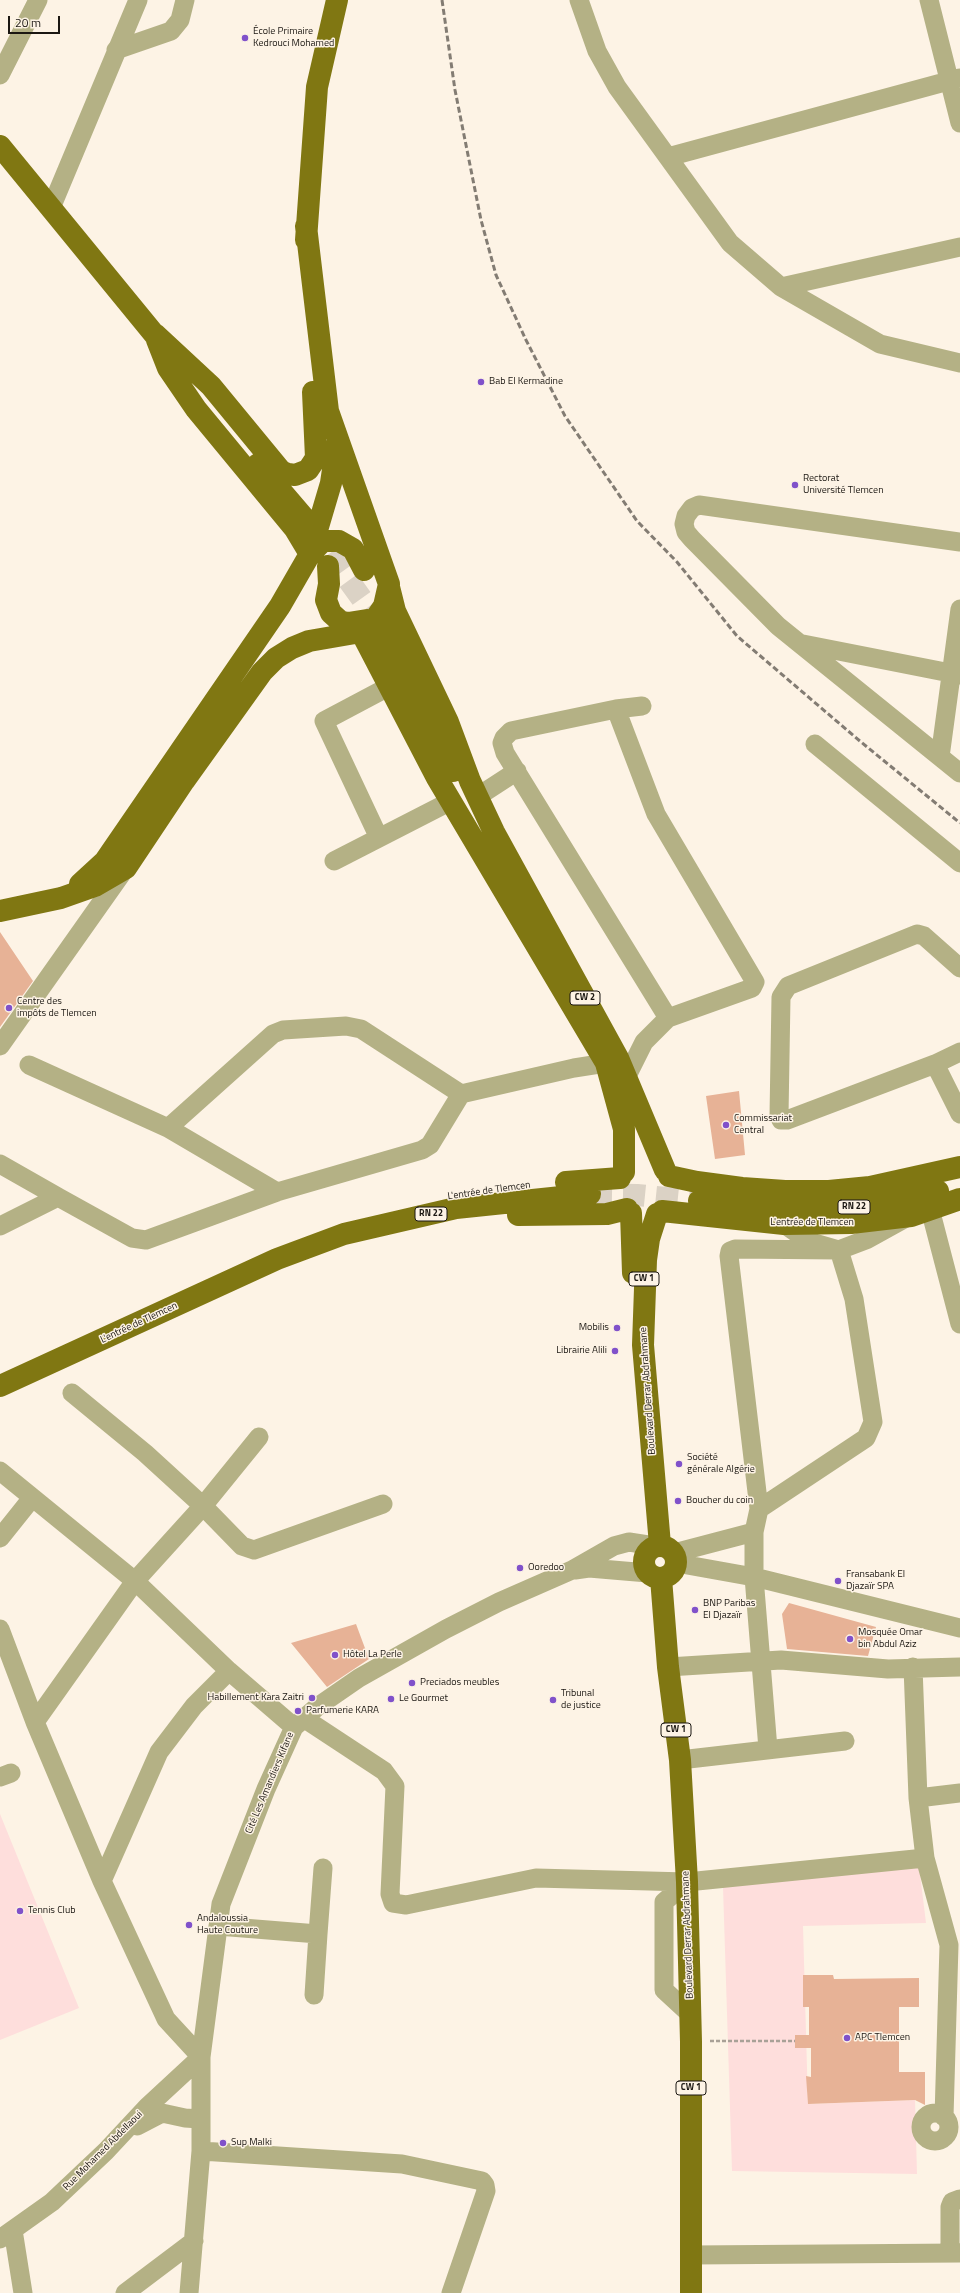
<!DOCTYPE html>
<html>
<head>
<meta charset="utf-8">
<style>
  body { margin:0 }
  #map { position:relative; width:960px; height:2293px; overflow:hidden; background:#fdf3e5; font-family:"Titillium Web",sans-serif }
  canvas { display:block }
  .scale { position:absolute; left:8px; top:16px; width:52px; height:18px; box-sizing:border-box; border:2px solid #1b1712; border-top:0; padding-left:5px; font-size:12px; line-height:14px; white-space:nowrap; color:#1b1712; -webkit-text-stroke:3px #fdf3e5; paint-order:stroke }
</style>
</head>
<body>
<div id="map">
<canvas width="960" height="2293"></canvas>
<div class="scale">20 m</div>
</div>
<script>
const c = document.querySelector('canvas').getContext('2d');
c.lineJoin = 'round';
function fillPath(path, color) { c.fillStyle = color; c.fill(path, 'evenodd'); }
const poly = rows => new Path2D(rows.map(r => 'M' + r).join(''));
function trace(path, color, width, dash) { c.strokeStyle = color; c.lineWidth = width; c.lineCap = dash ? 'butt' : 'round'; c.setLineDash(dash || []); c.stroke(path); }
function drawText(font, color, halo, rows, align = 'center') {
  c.font = font + ' "Titillium Web",sans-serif'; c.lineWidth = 3; c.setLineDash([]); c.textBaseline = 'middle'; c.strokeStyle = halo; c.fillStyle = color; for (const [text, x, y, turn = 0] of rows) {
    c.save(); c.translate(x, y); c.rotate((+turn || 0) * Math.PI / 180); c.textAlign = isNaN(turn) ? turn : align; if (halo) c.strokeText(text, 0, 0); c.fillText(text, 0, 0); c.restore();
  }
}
const green = poly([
  [0,1814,79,2008,0,2040],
  [919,1866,926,1923,803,1926,808,2104,915,2100,917,2174,732,2171,723,1887]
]);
const building = poly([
  [0,932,33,981,0,1027],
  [739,1091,745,1155,715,1159,706,1096],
  [789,1603,876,1627,868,1656,787,1649,782,1614],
  [356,1624,369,1659,327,1687,291,1643],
  [803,1975,833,1975,834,1979,919,1978,919,2007,899,2007,899,2072,925,2072,925,2105,915,2100,808,2104,806,2076,811,2077,811,2048,795,2048,795,2035,809,2035,809,2007,803,2007]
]);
const majorTunnel = poly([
  [310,527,383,628],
  [590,1194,637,1195,696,1201]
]);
const path = poly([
  [710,2041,795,2041]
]);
const minor = poly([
  [579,0,597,51,617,87,730,243,781,287,880,344,960,363],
  [929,0,960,123],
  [116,50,171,31,180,20,185,0],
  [0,75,38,0],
  [668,157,960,78],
  [51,208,138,0],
  [781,287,960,247],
  [960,542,699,505,692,508,686,516,684,524,686,532,692,539,778,626,960,773],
  [803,644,960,675],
  [642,706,616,709,511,731,504,738,502,743,505,753,668,1018],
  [616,709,656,814,755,982,752,988,668,1018,644,1042,627,1076],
  [815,744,960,863],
  [940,757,960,609],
  [477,797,517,771],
  [379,838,324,721,390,686],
  [334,861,451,801],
  [0,1046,125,869],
  [960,1052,935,1064,960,1114],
  [935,1064,787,1120,781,1120,779,1116,781,997,788,986,917,934,924,936,960,968],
  [29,1065,168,1128,277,1192],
  [168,1128,273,1034,283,1030,346,1026,361,1029,461,1094,574,1068,606,1063,618,1058],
  [0,1164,58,1197],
  [930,1209,960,1324],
  [784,1224,808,1241,839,1250,868,1239,906,1218],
  [0,1226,58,1197,132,1238,146,1240,277,1192,422,1150,430,1145,461,1094],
  [72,1393,145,1453,203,1506,242,1546,254,1550,383,1504],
  [0,1471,135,1581,229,1671,294,1727],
  [759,1509,866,1438,873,1422,854,1299,839,1250,735,1249,730,1251,729,1256,759,1509,754,1532,754,1577,768,1749],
  [0,1538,32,1498],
  [674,1553,754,1532],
  [676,1563,754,1577,960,1628],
  [575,1570,589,1568,648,1573],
  [0,1629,35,1722,102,1881,166,2019,201,2057],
  [668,1667,781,1660,888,1669,960,1667],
  [913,1667,918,1798,925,1858,949,1945,944,2117],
  [305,1719,384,1771,395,1786,390,1894,393,1903,406,1905,536,1878,687,1882,925,1858],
  [35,1722,135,1581,203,1506,259,1437],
  [680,1760,845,1741],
  [0,1777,11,1773],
  [918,1798,960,1793],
  [102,1881,159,1752,194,1706,229,1671],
  [687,1882,664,1902,664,1990,690,2014],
  [218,1926,318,1934,323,1868],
  [314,1995,318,1934],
  '921 2127a14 14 0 1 1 28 0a14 14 0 1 1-28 0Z',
  [137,2126,162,2113,185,2118,200,2119],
  [201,2151,402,2164,482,2181,485,2185,486,2191,451,2293],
  [13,2230,23,2293],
  [0,2239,52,2202,106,2151,147,2107,201,2057],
  [950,2252,950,2207,952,2202,960,2199],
  [692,2255,960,2253],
  [125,2293,194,2241],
  [189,2293,201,2151,201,2057,221,1904,266,1789,294,1727,317,1707,359,1678,446,1629,499,1602,572,1570,614,1546,629,1542,655,1546]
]);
const major = poly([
  [0,146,163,345],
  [306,240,317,87,337,0],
  [155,334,211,386,281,471,288,474,295,475,308,470,316,458,313,392],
  [157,340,168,368,196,409,295,529,310,554,323,541,339,541,353,549,364,570],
  [258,464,305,519],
  [328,566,329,584,326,600,331,613,341,622,348,623,367,620],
  [389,587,395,611,448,722,470,781,494,832,618,1058,665,1170],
  [383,628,453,771],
  [361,632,437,778,606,1063,624,1129,624,1172],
  [80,884,105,861,280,606,310,554,331,483,337,443],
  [0,911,61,898,95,886,126,868,184,781,262,672,276,658,292,648,309,641,361,632,371,625,384,606,389,584,328,411,306,226],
  [669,1176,697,1182,742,1188,785,1191,829,1191,870,1187,960,1167],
  [566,1182,620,1178],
  [699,1201,780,1208,846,1208,896,1203,938,1191],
  [662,1211,784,1224,851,1223,911,1216,960,1199],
  [631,1213,633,1273],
  [657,1214,649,1239,646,1260,643,1345,660,1545],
  [518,1215,607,1214,627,1209],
  [0,1386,277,1259,344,1234,456,1208,590,1194],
  '644 1562a16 16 0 1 1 32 0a16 16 0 1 1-32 0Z',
  [661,1578,668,1667,680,1760,687,1882,691,2042,691,2293]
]);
const rail = poly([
  [442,0,455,90,481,220,496,275,526,340,565,416,637,521,677,562,737,636,861,742,960,823]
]);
const markers = [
  [245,38,4,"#8051ca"],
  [481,382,4,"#8051ca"],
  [795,485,4,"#8051ca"],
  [9,1008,4,"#8051ca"],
  [726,1125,4,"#8051ca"],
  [617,1328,4,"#8051ca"],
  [615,1351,4,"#8051ca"],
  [679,1464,4,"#8051ca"],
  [678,1501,4,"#8051ca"],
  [520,1568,4,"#8051ca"],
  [838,1581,4,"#8051ca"],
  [695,1610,4,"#8051ca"],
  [850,1639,4,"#8051ca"],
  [335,1655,4,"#8051ca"],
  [412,1683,4,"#8051ca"],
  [312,1698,4,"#8051ca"],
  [391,1699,4,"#8051ca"],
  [553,1700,4,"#8051ca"],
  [298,1711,4,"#8051ca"],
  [20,1911,4,"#8051ca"],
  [189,1925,4,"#8051ca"],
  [847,2038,4,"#8051ca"],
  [223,2143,4,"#8051ca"]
];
const shields = [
  [585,998,30],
  [854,1207,32],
  [431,1214,32],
  [644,1279,30],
  [676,1730,30],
  [691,2088,30]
];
const shieldNames = [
  ["CW 2",585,998],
  ["RN 22",854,1207],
  ["RN 22",431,1214],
  ["CW 1",644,1279],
  ["CW 1",676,1730],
  ["CW 1",691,2088]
];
const poiNames = [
  ["École Primaire",253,32],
  ["Kedrouci Mohamed",253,44],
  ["Bab El Kermadine",489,382],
  ["Rectorat",803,479],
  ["Université Tlemcen",803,491],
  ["Centre des",17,1002],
  ["impôts de Tlemcen",17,1014],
  ["Commissariat",734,1119],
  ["Central",734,1131],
  ["Mobilis",609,1328,"right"],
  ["Librairie Alili",607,1351,"right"],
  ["Société",687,1458],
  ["générale Algérie",687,1470],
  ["Boucher du coin",686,1501],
  ["Ooredoo",528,1568],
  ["Fransabank El",846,1575],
  ["Djazaïr SPA",846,1587],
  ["BNP Paribas",703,1604],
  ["El Djazaïr",703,1616],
  ["Mosquée Omar",858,1633],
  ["bin Abdul Aziz",858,1645],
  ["Hôtel La Perle",343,1655],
  ["Preciados meubles",420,1683],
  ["Tribunal",561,1694],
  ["de justice",561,1706],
  ["Habillement Kara Zaitri",304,1698,"right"],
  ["Le Gourmet",399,1699],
  ["Parfumerie KARA",306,1711],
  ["Tennis Club",28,1911],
  ["Andaloussia",197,1919],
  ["Haute Couture",197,1931],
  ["APC Tlemcen",855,2038],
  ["Sup Malki",231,2143]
];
const streetNames = [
  ["L'entrée de Tlemcen",489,1191,-8],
  ["L'entrée de Tlemcen",812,1223],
  ["L'entrée de Tlemcen",139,1323,-25],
  ["Boulevard Derrar Abdrahmane",648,1391,-94],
  ["Cité Les Amandiers Kifane",270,1783,-67],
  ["Boulevard Derrar Abdrahmane",688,1935,-92],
  ["Rue Mohamed Abdellaoui",103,2151,-45]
];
fillPath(green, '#fededc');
fillPath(building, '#e7b296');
trace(majorTunnel, '#dbd2c5', 22, [22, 11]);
trace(path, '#a9a197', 2.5, [4, 2]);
trace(minor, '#b4b185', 19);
trace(major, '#807712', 22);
trace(rail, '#837c73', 3, [6, 3]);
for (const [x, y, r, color] of markers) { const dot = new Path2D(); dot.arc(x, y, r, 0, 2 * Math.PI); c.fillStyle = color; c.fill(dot); trace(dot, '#fdf3e5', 1.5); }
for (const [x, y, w] of shields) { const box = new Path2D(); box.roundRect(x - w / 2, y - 7, w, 14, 3); c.fillStyle = '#fdf3e5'; c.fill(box); trace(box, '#1b1712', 1); }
drawText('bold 9px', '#1b1712', null, shieldNames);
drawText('10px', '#1b1712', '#fdf3e5', poiNames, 'left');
drawText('10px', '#1b1712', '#fdf3e5', streetNames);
</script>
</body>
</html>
